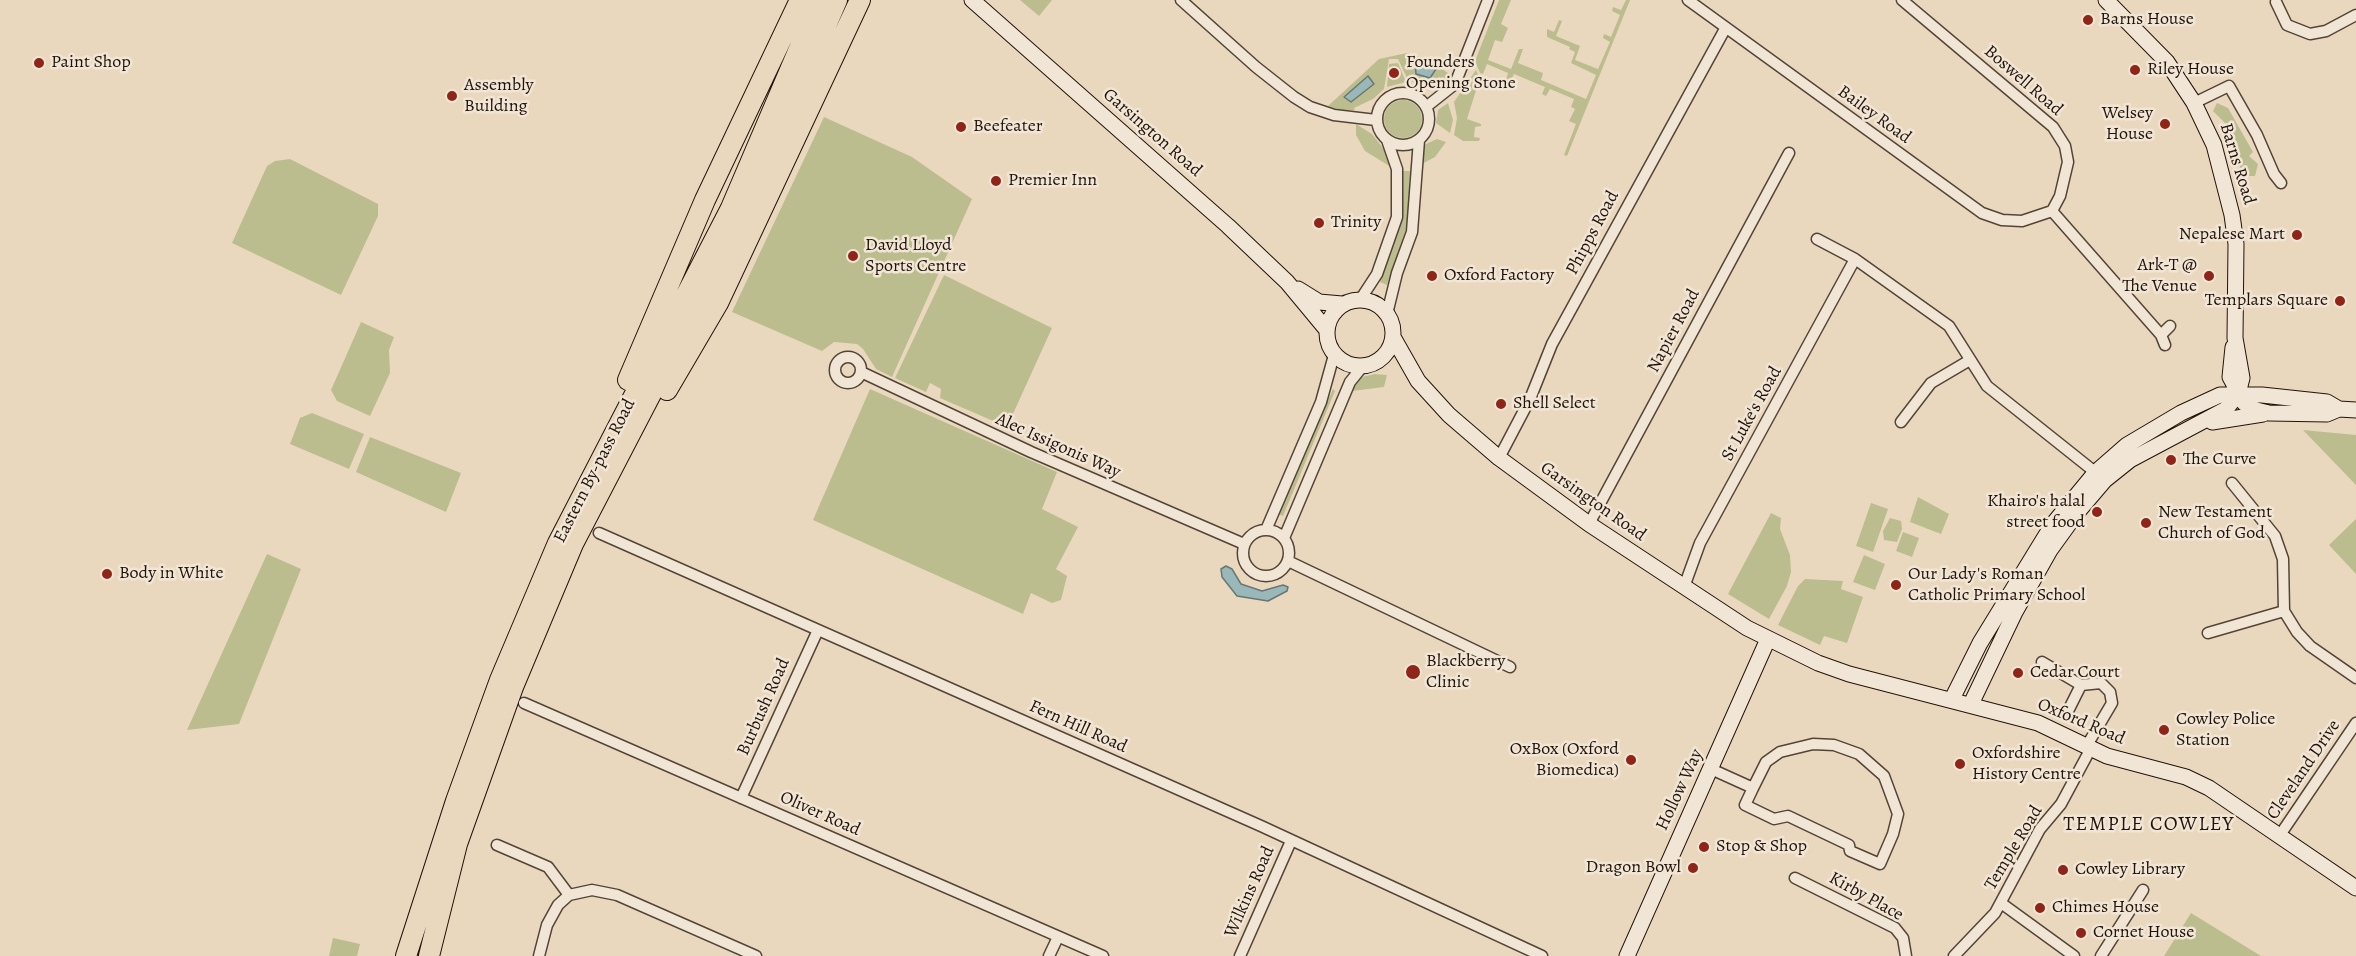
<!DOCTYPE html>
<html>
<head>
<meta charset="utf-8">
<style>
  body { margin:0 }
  canvas { display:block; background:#e9d8be }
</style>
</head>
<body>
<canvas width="2356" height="956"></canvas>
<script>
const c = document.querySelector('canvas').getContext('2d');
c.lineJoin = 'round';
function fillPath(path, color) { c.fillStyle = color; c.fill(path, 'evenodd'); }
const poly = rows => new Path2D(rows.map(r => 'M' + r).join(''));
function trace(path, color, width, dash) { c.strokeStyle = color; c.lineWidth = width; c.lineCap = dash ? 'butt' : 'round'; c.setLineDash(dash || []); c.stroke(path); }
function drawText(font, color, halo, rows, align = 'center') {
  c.font = font + ' Alegreya,serif'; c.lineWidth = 5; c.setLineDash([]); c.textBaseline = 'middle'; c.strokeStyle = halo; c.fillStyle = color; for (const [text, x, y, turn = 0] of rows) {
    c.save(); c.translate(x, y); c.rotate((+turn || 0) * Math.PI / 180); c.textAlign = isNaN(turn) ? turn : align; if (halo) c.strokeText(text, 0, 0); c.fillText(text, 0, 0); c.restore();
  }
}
const green = poly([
  [1020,0,1052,0,1039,16],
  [1499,0,1511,0,1501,24,1508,28,1502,42,1495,40,1488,60,1511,69,1519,49,1523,49,1518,63,1543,73,1541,80,1586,99,1596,75,1571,63,1575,52,1569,49,1570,47,1547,37,1547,29,1554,32,1559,20,1562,21,1556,36,1580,46,1575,60,1598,69,1610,42,1603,38,1604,34,1611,37,1620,15,1612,11,1613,7,1621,10,1626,0,1630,0,1567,156,1564,155,1576,124,1569,121,1575,109,1571,107,1574,99,1550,89,1546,96,1542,94,1545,87,1514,74,1510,82,1506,80,1508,73,1487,64,1483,74,1480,73,1475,61],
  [1407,53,1428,59,1452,76,1449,82,1435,88,1421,88,1407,78,1398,59,1389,59,1384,89,1373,99,1354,108,1355,110,1341,110,1328,106,1379,59],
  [1398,63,1406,82,1387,87,1389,64],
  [1476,70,1480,78,1467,119,1481,124,1481,126,1475,127,1474,137,1480,138,1479,141,1463,141,1454,135,1457,118,1454,102],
  '1384 119a19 19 0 1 1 38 0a19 19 0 1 1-38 0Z',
  [1448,103,1453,120,1450,133,1436,123,1438,110],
  [2217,103,2228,108,2253,152,2249,156,2258,164,2255,176,2247,176,2241,171,2234,145,2236,143,2229,127,2213,111],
  [824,117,912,157,972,199,892,377,876,369,863,349,857,344,834,342,822,351,732,312],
  [1356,124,1372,134,1386,152,1391,167,1365,151,1356,135],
  [1437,139,1446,142,1435,157,1422,164,1424,145],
  [290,159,378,204,378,216,341,295,232,243,267,166,275,161],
  [1403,171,1410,171,1408,223,1387,285,1380,282,1400,227],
  [944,275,1052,328,1007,427,940,398,941,389,930,383,926,392,895,378],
  [361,322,394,337,389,350,390,373,370,416,337,401,331,390],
  [1375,374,1387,375,1384,387,1352,391,1350,389,1362,377],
  [870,389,1057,472,1042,509,1078,527,1056,569,1067,576,1061,600,1052,603,1031,593,1023,614,813,520],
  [1333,389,1335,391,1283,516,1278,514],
  [312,413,364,434,349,469,290,444,300,418],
  [2303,430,2356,435,2356,485],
  [370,437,461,473,446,512,356,472],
  [1918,497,1949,514,1941,534,1910,522],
  [1871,503,1888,509,1873,552,1856,546],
  [1771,513,1781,518,1780,529,1790,555,1791,572,1787,586,1769,619,1728,594],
  [1890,518,1901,521,1902,529,1897,542,1884,540,1883,531],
  [2356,519,2356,574,2329,545],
  [1903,532,1919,538,1912,557,1896,551],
  [267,554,301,569,239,724,187,730],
  [1864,555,1885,564,1875,590,1853,582],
  [1805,579,1843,581,1841,589,1863,597,1847,643,1824,636,1820,645,1778,625,1798,586],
  [2191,913,2261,956,2164,956],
  [333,938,360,944,357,956,329,956]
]);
const water = poly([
  [1421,61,1426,61,1436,69,1430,78,1416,74,1415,63,1421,61],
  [1368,76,1374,84,1351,102,1344,97,1368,76],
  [1226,566,1232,569,1241,584,1262,591,1283,585,1288,587,1287,591,1268,601,1237,596,1222,577,1221,569,1226,566]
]);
const street = poly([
  [1181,0,1256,67,1294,97,1310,107,1334,115,1376,120],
  [1688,0,1982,213,2002,220,2022,221,2052,211],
  [1902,0,2053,127,2065,146,2068,162,2060,196,2052,211],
  [2276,2,2287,25,2310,34,2326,31,2356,15],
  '1377 119a26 26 0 1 1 52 0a26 26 0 1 1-52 0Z',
  [2194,103,2229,86,2257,135,2274,174,2281,183],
  [1426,107,1455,84,1488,0],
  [2052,211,2161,335,2165,345],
  [1817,239,1855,259,1949,326,1987,386,2100,476],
  [1360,300,1377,274,1397,217,1397,169,1387,140],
  [1387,314,1397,273,1412,232,1419,140],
  [2161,335,2170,326],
  '835 370a13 13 0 1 1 26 0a13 13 0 1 1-26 0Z',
  [861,372,1031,452,1244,544],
  [1901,422,1931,383,1970,360],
  [1499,458,1530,399,1552,344,1725,29],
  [2232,483,2275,536,2283,559,2284,611,2297,632,2310,646,2356,678],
  [1589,524,1789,153],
  '1243 553a23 23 0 1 1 46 0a23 23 0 1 1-46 0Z',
  [1266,530,1321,402,1334,355],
  [599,533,1261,826,1542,956],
  [1284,538,1350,382,1363,366],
  [1288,561,1510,667],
  [1684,587,1700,543,1855,259],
  [2208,633,2284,611],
  [2042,662,2081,685],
  [524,703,1103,956],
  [2066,715,2081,685,2101,683,2110,692,2112,703,2086,747],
  [1711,769,1753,788,1745,805,1774,819,1788,816,1849,845,1850,851,1880,864,1893,834,1898,814,1884,776,1859,754,1834,745,1813,744,1780,752,1766,762,1753,788],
  [741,798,818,630],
  [2280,835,2356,723],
  [497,845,548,867,569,895],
  [1795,878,1895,928,1903,938,1906,956],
  [2001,903,2074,956],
  [539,956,547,925,558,905,569,895,592,890,617,895,756,956],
  [1049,956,1058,937],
  [1240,956,1291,841],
  [1954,956,1995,913,2040,829,2061,804,2090,750],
  [2101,956,2143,890]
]);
const secondary = poly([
  [972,0,1228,226,1287,282,1326,329],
  [1298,289,1319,302,1342,304],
  '1327 333a33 33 0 1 1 66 0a33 33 0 1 1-66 0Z',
  [1393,337,1418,381,1449,415,1499,458,1589,524,1747,628,1818,663,1849,674,2038,723,2107,756,2186,777,2209,788,2356,888],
  [2233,347,2230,377,2244,403,2252,409,2269,413,2327,414,2339,409],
  [2212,422,2263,414],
  [1952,699,1980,643,2053,524,2095,473,2127,445,2181,413,2220,395,2262,395,2327,402,2339,409,2356,410],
  [1971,704,2015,612,2050,550,2076,514,2105,480,2130,460,2226,409,2238,394,2242,378,2235,338,2236,244,2232,215,2214,145,2194,103,2167,62,2106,0],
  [1627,956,1768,639]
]);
const highway = poly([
  [628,380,705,200,800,0],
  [667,390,718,303,860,0],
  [406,956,456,801,500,680,558,543,731,208,820,0],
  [429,956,457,844,513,687,573,544,744,215,837,0]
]);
const markers = [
  [2088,20,6,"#8f2418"],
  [39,63,6,"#8f2418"],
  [2135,70,6,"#8f2418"],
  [1394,73,6,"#8f2418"],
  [452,96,6,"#8f2418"],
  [2165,124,6,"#8f2418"],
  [961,127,6,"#8f2418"],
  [996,181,6,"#8f2418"],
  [1319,223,6,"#8f2418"],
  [2297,235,6,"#8f2418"],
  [853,256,6,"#8f2418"],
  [1432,276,6,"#8f2418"],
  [2209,276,6,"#8f2418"],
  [2340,301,6,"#8f2418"],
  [1501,404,6,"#8f2418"],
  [2171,460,6,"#8f2418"],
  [2097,512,6,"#8f2418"],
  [2146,523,6,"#8f2418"],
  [107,574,6,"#8f2418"],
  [1896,585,6,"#8f2418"],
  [1413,672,8,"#8f2418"],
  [2018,673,6,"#8f2418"],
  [2164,730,6,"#8f2418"],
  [1631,760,6,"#8f2418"],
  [1960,764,6,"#8f2418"],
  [1704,847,6,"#8f2418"],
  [1693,868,6,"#8f2418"],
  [2063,870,6,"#8f2418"],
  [2040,908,6,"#8f2418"],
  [2081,933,6,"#8f2418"]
];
const poiNames = [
  ["Barns House",2100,20],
  ["Paint Shop",51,63],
  ["Founders",1406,63],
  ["Opening Stone",1406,84],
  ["Riley House",2147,70],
  ["Assembly",464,86],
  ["Building",464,107],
  ["Welsey",2153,114,"right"],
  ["House",2153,135,"right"],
  ["Beefeater",973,127],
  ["Premier Inn",1008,181],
  ["Trinity",1331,223],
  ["Nepalese Mart",2285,235,"right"],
  ["David Lloyd",865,246],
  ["Sports Centre",865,267],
  ["Ark-T @",2197,266,"right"],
  ["The Venue",2197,287,"right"],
  ["Oxford Factory",1444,276],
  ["Templars Square",2328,301,"right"],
  ["Shell Select",1513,404],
  ["The Curve",2183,460],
  ["Khairo's halal",2085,502,"right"],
  ["street food",2085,523,"right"],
  ["New Testament",2158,513],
  ["Church of God",2158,534],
  ["Body in White",119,574],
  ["Our Lady's Roman",1908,575],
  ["Catholic Primary School",1908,596],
  ["Blackberry",1426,662],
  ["Clinic",1426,683],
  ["Cedar Court",2030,673],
  ["Cowley Police",2176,720],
  ["Station",2176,741],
  ["OxBox (Oxford",1619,750,"right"],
  ["Biomedica)",1619,771,"right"],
  ["Oxfordshire",1972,754],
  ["History Centre",1972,775],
  ["Stop & Shop",1716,847],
  ["Dragon Bowl",1681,868,"right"],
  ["Cowley Library",2075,870],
  ["Chimes House",2052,908],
  ["Cornet House",2093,933]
];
const streetNames = [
  ["Boswell Road",2023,81,41],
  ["Bailey Road",1874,115,36],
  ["Garsington Road",1152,133,41],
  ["Barns Road",2237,164,73],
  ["Phipps Road",1593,233,-62],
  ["Napier Road",1674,331,-62],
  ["St Luke's Road",1752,414,-61],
  ["Alec Issigonis Way",1058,446,24],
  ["Eastern By-pass Road",595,471,-63],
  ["Garsington Road",1593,502,35],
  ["Burbush Road",764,707,-66],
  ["Oxford Road",2081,722,23],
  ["Fern Hill Road",1078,727,24],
  ["Cleveland Drive",2304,770,-56],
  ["Hollow Way",1680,790,-65],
  ["Oliver Road",820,814,24],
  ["Temple Road",2014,848,-59],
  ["Wilkins Road",1250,892,-66],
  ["Kirby Place",1866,897,29]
];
const neighbourhoodNames = [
  ["TEMPLE COWLEY",2149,825]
];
fillPath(green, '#bcbd8e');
fillPath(water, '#9ab8b9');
trace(water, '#6a7673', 1.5);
trace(street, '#544437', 13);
trace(secondary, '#22130a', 17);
trace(highway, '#22130a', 22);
trace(street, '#f1e6d5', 10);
trace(secondary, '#f1e6d5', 15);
trace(highway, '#e9d8be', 20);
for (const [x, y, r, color] of markers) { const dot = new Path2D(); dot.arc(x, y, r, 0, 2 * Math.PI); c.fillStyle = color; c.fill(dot); trace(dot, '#f1e6d5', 2); }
drawText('18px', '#22130a', '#f1e6d5', poiNames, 'left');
drawText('18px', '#22130a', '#f1e6d5', streetNames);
c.letterSpacing = '1.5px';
drawText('20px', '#22130a', '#f1e6d5', neighbourhoodNames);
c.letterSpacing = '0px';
</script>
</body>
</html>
